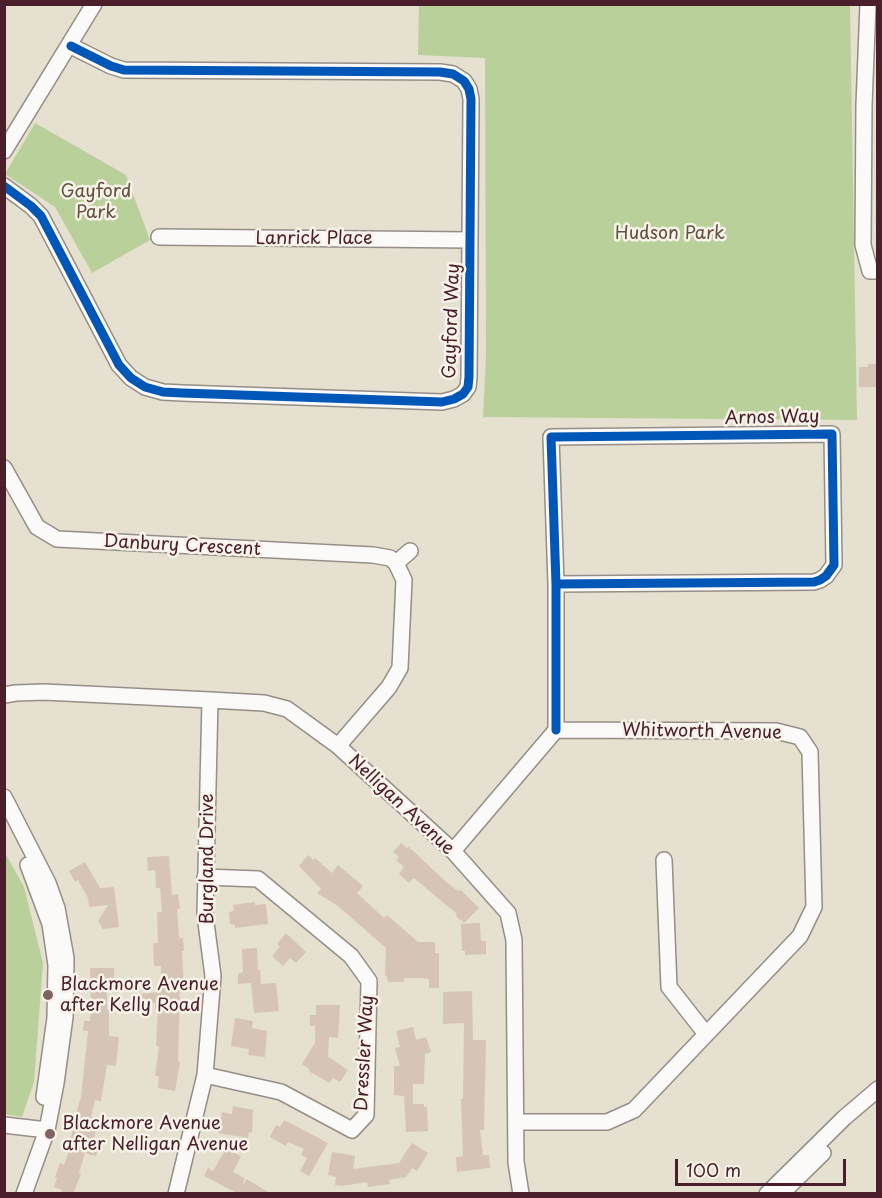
<!DOCTYPE html>
<html>
<head>
<meta charset="utf-8">
<style>
  body { margin:0 }
  #map { position:relative; width:882px; height:1198px; overflow:hidden; background:#e5e0cf; font-family:"Playpen Sans",sans-serif }
  canvas { display:block }
  .frame { position:absolute; inset:0; border:6px solid #4a1f2b; pointer-events:none }
  .scale { position:absolute; left:675px; top:1159px; width:171px; height:27px; box-sizing:border-box; border:3px solid #4a1f2b; border-top:0; padding-left:8px; font-size:18px; line-height:21px; white-space:nowrap; color:#4a1f2b; -webkit-text-stroke:4px #f7f3e8; paint-order:stroke }
</style>
</head>
<body>
<div id="map">
<canvas width="882" height="1198"></canvas>
<div class="frame"></div>
<div class="scale">100 m</div>
</div>
<script>
const c = document.querySelector('canvas').getContext('2d');
c.lineJoin = 'round';
function fillPath(path, color) { c.fillStyle = color; c.fill(path, 'evenodd'); }
const poly = rows => new Path2D(rows.map(r => 'M' + r).join(''));
function trace(path, color, width, dash) { c.strokeStyle = color; c.lineWidth = width; c.lineCap = dash ? 'butt' : 'round'; c.setLineDash(dash || []); c.stroke(path); }
function drawText(font, color, halo, rows, align = 'center') {
  c.font = font + ' "Playpen Sans",sans-serif'; c.lineWidth = 5; c.setLineDash([]); c.textBaseline = 'middle'; c.strokeStyle = halo; c.fillStyle = color; for (const [text, x, y, turn = 0] of rows) {
    c.save(); c.translate(x, y); c.rotate((+turn || 0) * Math.PI / 180); c.textAlign = isNaN(turn) ? turn : align; if (halo) c.strokeText(text, 0, 0); c.fillText(text, 0, 0); c.restore();
  }
}
const green = poly([
  [419,5,850,5,857,420,483,417,486,356,485,58,418,55],
  [35,123,126,175,150,240,92,273,55,207,5,174],
  [4,851,24,887,43,963,34,1082,22,1117,5,1114]
]);
const building = poly([
  [868,364,878,364,878,387,859,387,859,367,868,367],
  [401,843,407,848,409,847,445,881,458,891,461,890,479,908,464,923,456,916,457,914,414,878,409,883,399,874,404,867,396,860,399,857,393,852],
  [308,855,313,860,315,858,332,873,338,865,363,886,357,893,384,918,387,915,418,942,435,942,435,953,439,953,439,988,429,988,429,979,423,978,404,978,404,982,388,982,387,975,385,976,386,948,338,906,317,893,321,889,299,866],
  [169,856,172,895,178,894,180,909,177,909,179,938,183,938,184,951,182,951,184,988,180,988,178,1061,180,1062,175,1091,158,1088,159,1076,155,1076,159,1047,156,1046,158,1009,155,1009,155,1003,141,1003,140,994,161,992,161,966,154,966,153,943,158,943,157,912,162,912,160,888,156,888,155,870,148,871,147,857],
  [85,862,100,888,114,887,119,927,103,929,98,921,108,905,89,907,88,898,78,880,75,882,69,871],
  [255,902,255,905,266,904,268,924,235,928,235,925,230,924,229,912,234,911,233,905],
  [480,923,481,941,486,941,486,954,465,955,465,951,462,951,461,924],
  [286,933,306,952,296,963,290,958,283,966,272,956,280,947,277,944],
  [257,948,258,971,260,969,261,984,276,983,279,1011,254,1013,251,983,238,984,238,974,243,972,242,949],
  [90,968,114,968,114,990,107,990,107,1009,109,1009,109,1036,119,1037,116,1066,107,1065,101,1101,95,1100,91,1117,99,1119,94,1139,100,1141,96,1156,85,1153,79,1173,81,1174,73,1194,60,1194,62,1190,54,1187,57,1178,55,1177,60,1163,64,1165,70,1147,68,1146,73,1130,71,1130,81,1097,88,1031,83,1031,84,1021,90,1021,91,1009],
  [472,991,473,1040,486,1040,484,1130,480,1130,483,1155,489,1155,490,1168,457,1172,456,1157,463,1156,461,1099,463,1099,464,1023,443,1024,443,992],
  [316,1005,340,1005,338,1038,329,1037,328,1057,348,1070,340,1082,333,1078,330,1083,310,1072,308,1068,302,1064,315,1043,315,1026,310,1026,310,1015,316,1015],
  [235,1018,253,1021,252,1028,267,1031,265,1057,248,1055,249,1049,231,1046],
  [413,1027,416,1040,426,1037,431,1052,425,1054,424,1084,413,1084,413,1104,424,1104,424,1107,427,1107,428,1131,406,1132,404,1096,394,1095,394,1066,400,1066,395,1048,400,1047,396,1031],
  [233,1106,253,1110,252,1133,249,1132,248,1138,218,1133,222,1112,232,1114],
  [284,1120,328,1143,309,1176,300,1171,307,1158,301,1155,304,1149,288,1142,286,1146,270,1137,276,1125,280,1127],
  [412,1143,428,1153,417,1171,412,1168,406,1177,389,1180,390,1184,368,1187,367,1182,342,1186,335,1185,336,1177,328,1175,332,1152,355,1156,353,1169,399,1163],
  [226,1149,241,1156,233,1172,244,1178,243,1186,246,1179,272,1194,239,1194,204,1176,208,1168,213,1171]
]);
const minor = poly([
  [868,4,864,105,863,245,870,271,878,271],
  [4,151,94,4],
  [4,186,31,206,41,216,119,365,131,378,145,387,163,392,182,393,442,402,454,399,463,394,468,387,469,377,471,99,469,89,464,81,453,74,440,72,124,70,111,66,71,46],
  [159,237,470,240],
  [4,468,37,527,57,539,373,555,390,558,396,563,404,580,400,668,389,687,338,746],
  [396,563,410,551],
  [556,584,551,437,832,434,834,565,826,576,820,580,814,582,556,584,556,730],
  [4,695,16,693,44,692,210,700,264,703,287,709,338,746,453,851,508,913,514,940,516,1162,521,1194],
  [4,797,48,883,57,908,66,958,65,1017,56,1083,47,1130,24,1194],
  [453,851,556,730,776,731,800,737,810,752,814,907,800,936,634,1110,607,1122,516,1122],
  [664,860,669,987,706,1034],
  [28,865,50,924,56,965,55,1018,44,1097],
  [205,877,258,879,351,956,369,981,366,1115,352,1130,281,1092,205,1075],
  [4,1125,47,1130],
  [176,1194,205,1075,213,976,205,915,210,700],
  [767,1194,844,1118,878,1089],
  [781,1194,823,1153]
]);
const cycleway = poly([
  [4,186,31,206,41,216,119,365,131,378,145,387,163,392,182,393,442,402,454,399,463,394,468,387,469,377,471,99,469,89,464,81,453,74,440,72,124,70,111,66,71,46],
  [556,584,551,437,832,434,834,565,826,576,820,580,814,582,556,584,556,730]
]);
const markers = [
  [48,995,6,"#806364"],
  [50,1134,6,"#806364"]
];
const parkNames = [
  ["Gayford",96,192],
  ["Park",96,213],
  ["Hudson Park",670,234]
];
const streetNames = [
  ["Lanrick Place",314,239],
  ["Gayford Way",452,321,-88],
  ["Arnos Way",772,418,-1],
  ["Danbury Crescent",182,546,3],
  ["Whitworth Avenue",702,732,1],
  ["Nelligan Avenue",401,805,43],
  ["Burgland Drive",208,859,-90],
  ["Dressler Way",365,1053,-87]
];
const poiNames = [
  ["Blackmore Avenue",60,985],
  ["after Kelly Road",60,1006],
  ["Blackmore Avenue",62,1124],
  ["after Nelligan Avenue",62,1145]
];
fillPath(green, '#bad09b');
fillPath(building, '#d6c5b6');
trace(minor, '#968d86', 18);
trace(minor, '#fbfaf8', 15);
trace(cycleway, '#0057b8', 9);
for (const [x, y, r, color] of markers) { const dot = new Path2D(); dot.arc(x, y, r, 0, 2 * Math.PI); c.fillStyle = color; c.fill(dot); trace(dot, '#f7f3e8', 2); }
drawText('18px', '#615040', '#f7f3e8', parkNames);
drawText('18px', '#4a1f2b', '#f7f3e8', streetNames);
drawText('18px', '#4a1f2b', '#f7f3e8', poiNames, 'left');
</script>
</body>
</html>
